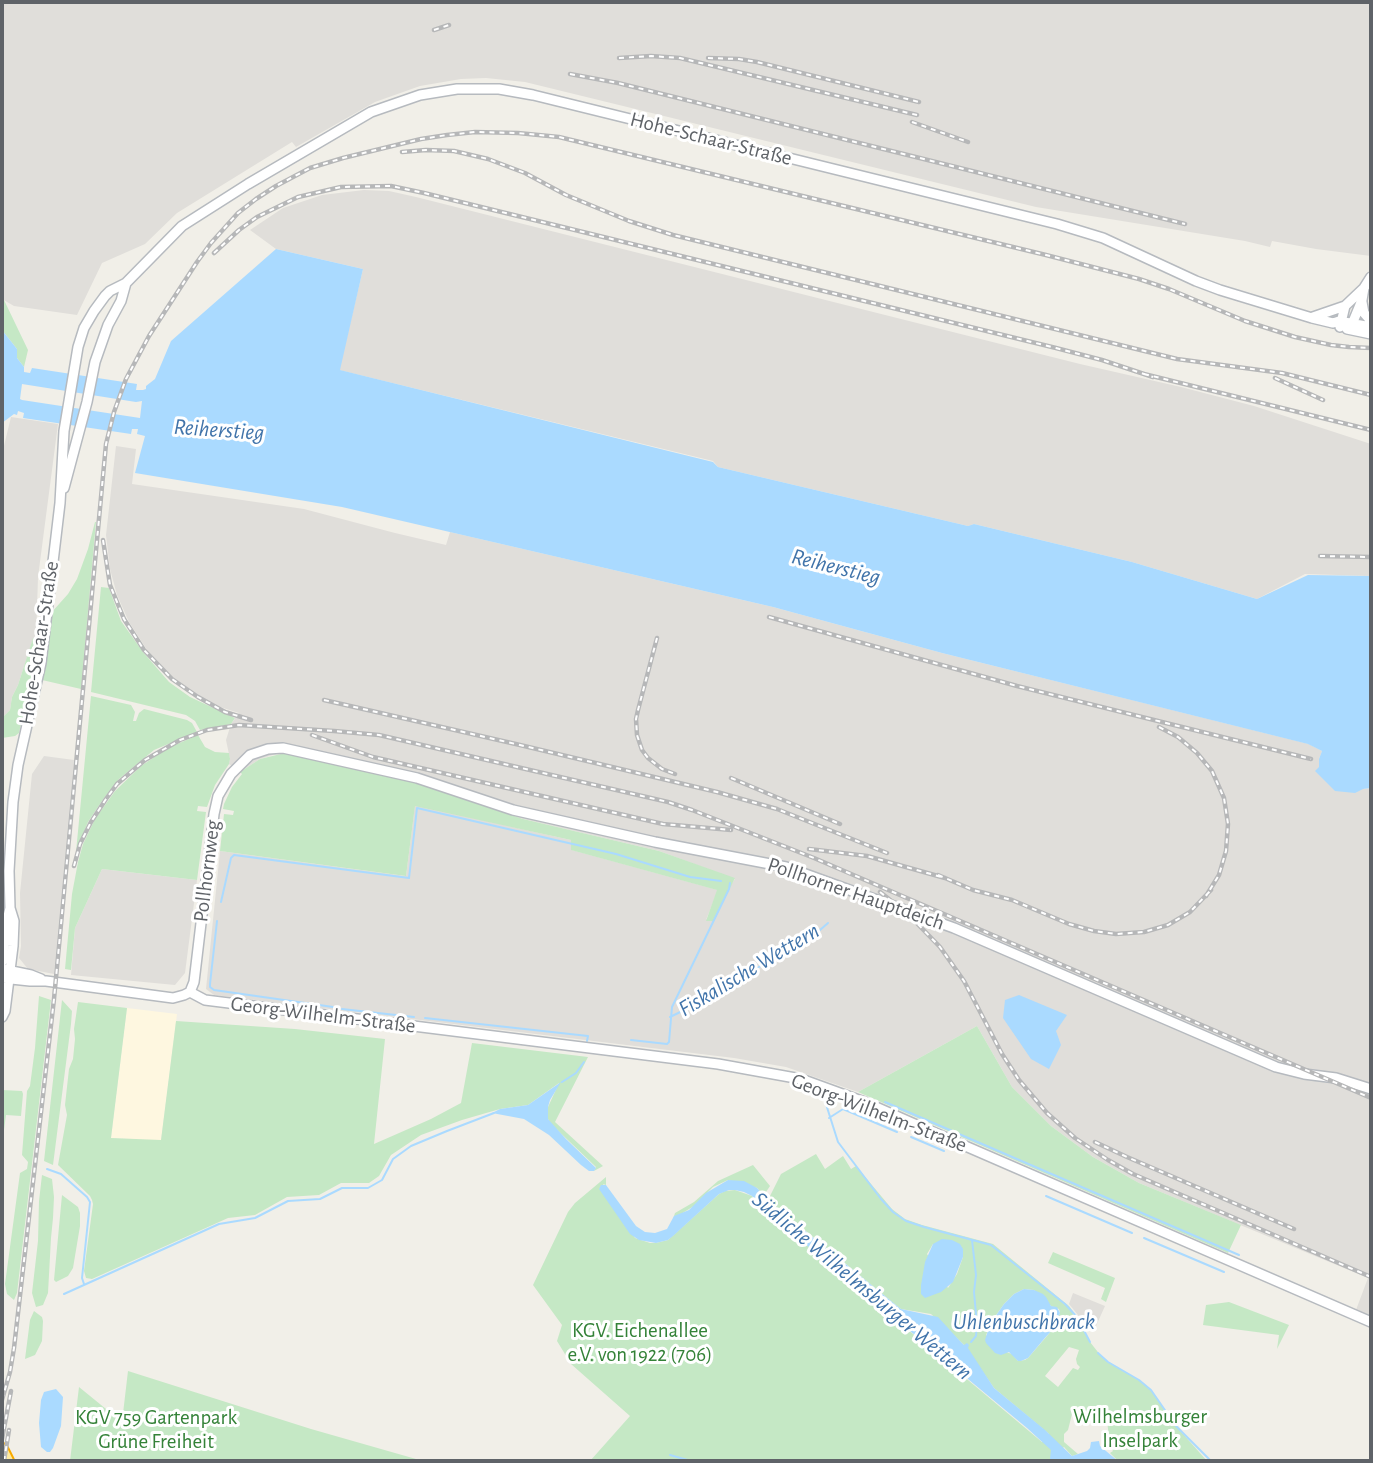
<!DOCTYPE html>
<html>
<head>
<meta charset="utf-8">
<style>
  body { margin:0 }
  #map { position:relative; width:1373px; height:1463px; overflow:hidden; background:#f1efe8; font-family:"Alegreya Sans",sans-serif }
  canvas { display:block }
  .frame { position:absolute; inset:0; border:4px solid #5f6368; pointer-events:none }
</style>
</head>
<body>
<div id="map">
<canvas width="1373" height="1463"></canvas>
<div class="frame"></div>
</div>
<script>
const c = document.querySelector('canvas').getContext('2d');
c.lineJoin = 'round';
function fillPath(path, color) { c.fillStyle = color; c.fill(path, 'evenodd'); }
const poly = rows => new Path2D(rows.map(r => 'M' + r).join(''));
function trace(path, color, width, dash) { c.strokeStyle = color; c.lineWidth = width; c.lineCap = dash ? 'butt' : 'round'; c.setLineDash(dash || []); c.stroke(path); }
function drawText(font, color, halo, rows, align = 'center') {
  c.font = font + ' "Alegreya Sans",sans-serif'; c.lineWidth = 6; c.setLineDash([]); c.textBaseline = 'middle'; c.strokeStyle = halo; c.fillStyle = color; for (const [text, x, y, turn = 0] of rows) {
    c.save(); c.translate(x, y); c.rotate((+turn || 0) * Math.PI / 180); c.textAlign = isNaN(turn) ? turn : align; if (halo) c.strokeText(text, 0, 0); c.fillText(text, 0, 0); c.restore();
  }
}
const commercial = poly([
  [127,1008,177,1014,161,1141,111,1138]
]);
const industrial = poly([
  [2,2,1371,2,1371,256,1316,249,1272,241,1270,247,1245,241,1036,207,525,82,486,78,461,79,420,86,375,102,296,147,292,142,177,213,145,244,102,263,77,315,14,306,2,299],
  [364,190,389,191,416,197,1080,364,1181,387,1254,406,1371,444,1371,576,1305,574,1257,599,1132,562,974,524,968,526,718,467,713,461,339,370,363,269,276,249,250,230,283,208,322,195],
  [11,417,58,424,38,577,36,639,33,639,18,685,12,697,10,710,2,718,2,454],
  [116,446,136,449,132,484,304,509,395,533,446,545,450,532,773,607,942,653,1309,744,1322,751,1319,759,1363,789,1371,788,1371,1317,1356,1310,1368,1278,1139,1183,1093,1157,1051,1126,1012,1087,977,1026,858,1092,786,1067,734,1058,214,995,206,989,220,851,406,876,415,805,571,840,572,850,718,890,706,920,735,879,659,851,523,819,428,786,276,754,260,759,240,772,229,764,230,759,226,740,231,724,239,713,220,707,198,695,174,678,149,653,129,622,117,595,110,569,106,535],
  [44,756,74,760,54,974,28,969,19,958,21,946,20,893,32,774],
  [102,869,197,880,185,973,175,985,71,975,75,928],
  [1073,1293,1105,1306,1096,1326,1082,1320,1069,1304]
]);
const green = poly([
  [2,299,4,300,28,350,24,367,17,358,17,349,2,330],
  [95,522,96,522,81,689,42,680,51,613,68,594,77,579,88,549],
  [101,587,109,588,121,621,143,652,169,682,190,697,235,718,231,724,200,730,195,721,186,715,91,692],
  [33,638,37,641,33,670,19,733,15,736,2,738,2,718,10,710,12,697,18,685],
  [91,696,131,705,135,712,133,721,136,721,139,713,144,709,187,720,192,723,197,732,154,750,119,779,104,798,88,822,76,852],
  [198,735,205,747,215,752,229,753,230,759,229,764,215,785,207,807,198,806,197,811,206,812,197,880,102,869,75,928,71,970,65,969,72,894,78,862,83,844,95,819,115,791,141,766,168,748],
  [285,753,308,756,428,786,523,819,659,851,735,878,714,921,706,921,717,890,571,850,571,840,415,806,406,876,220,851,224,814,233,815,234,811,223,809,224,804,232,787,242,774,240,772,260,759],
  [39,996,51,1000,17,1293,14,1300,7,1294,5,1284,20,1173,27,1169,28,1162,22,1155,27,1091,30,1086,35,1048],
  [62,1000,72,1011,71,1024,53,1165,44,1161],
  [78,1002,127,1008,111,1138,161,1140,176,1021,295,1029,385,1039,374,1144,431,1119,461,1103,472,1043,588,1057,555,1122,603,1166,594,1171,596,1167,550,1123,548,1119,548,1107,559,1083,528,1105,500,1109,462,1120,421,1135,391,1155,379,1176,369,1183,341,1183,319,1195,287,1197,255,1215,228,1218,92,1279,86,1278,84,1271,93,1204,92,1200,90,1196,58,1165,67,1115,65,1105,69,1069,73,1059,75,1039,74,1029],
  [977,1026,1012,1087,1051,1126,1093,1157,1139,1183,1241,1225,1228,1253,858,1092],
  [2,1090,22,1091,23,1094,21,1116,6,1115,2,1145],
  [816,1154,825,1169,843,1156,851,1169,856,1166,892,1209,905,1219,922,1225,993,1244,1069,1306,1077,1317,1090,1342,1101,1356,1108,1362,1139,1380,1151,1390,1176,1426,1207,1461,1118,1461,1110,1453,1113,1451,1110,1446,1106,1412,1072,1414,1068,1430,1064,1434,1064,1442,1078,1454,1072,1456,1064,1447,1048,1461,590,1461,630,1416,571,1364,557,1341,562,1325,533,1285,568,1212,575,1203,606,1177,606,1185,603,1184,635,1238,650,1243,656,1243,668,1240,719,1194,725,1191,735,1190,752,1196,757,1201,753,1206,760,1211,765,1210,1042,1442,1049,1434,994,1388,964,1345,931,1314,901,1309,896,1305,768,1200,781,1174],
  [933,1244,963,1257,957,1274,948,1288,927,1254],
  [1024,1289,1034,1290,1051,1306,1059,1309,1060,1313,1053,1329,1028,1358,1025,1360,1018,1361,1012,1354,1006,1352,986,1335,994,1318,1004,1304,1014,1294],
  [1069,1347,1079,1350,1076,1359,1077,1364,1080,1367,1078,1370,1073,1368,1058,1387,1045,1376],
  [753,1165,770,1186,764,1195,757,1188,728,1180,713,1187,694,1206,673,1219,675,1213,694,1202,718,1181],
  [42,1175,52,1179,54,1197,53,1218,51,1238,48,1293,43,1305,36,1307,32,1293,38,1241,39,1201],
  [62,1195,78,1207,80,1213,80,1226,73,1268,68,1276,56,1282,54,1280],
  [1053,1252,1115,1278,1106,1302,1101,1299,1105,1288,1048,1263],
  [1229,1302,1289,1325,1277,1349,1279,1335,1203,1325,1206,1305],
  [34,1311,42,1317,43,1321,42,1341,35,1355,25,1359,30,1320],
  [128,1371,311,1429,416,1459,419,1461,70,1461,79,1387,122,1422]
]);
const water = poly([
  [276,249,363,269,340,370,713,462,718,467,968,526,974,524,1132,562,1257,599,1308,575,1371,576,1371,788,1363,789,1355,793,1335,791,1315,771,1319,767,1319,759,1322,751,1308,744,942,653,773,607,342,507,135,473,145,436,137,434,138,429,132,429,131,434,23,418,24,413,18,411,17,415,14,414,2,423,2,330,17,349,17,358,24,367,24,372,30,373,32,368,137,384,136,390,143,390,146,389,146,386,155,379,171,341],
  [22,384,136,402,142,401,140,418,22,400,20,399],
  [1019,995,1067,1015,1056,1031,1061,1045,1049,1069,1031,1059,1003,1018,1005,1000],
  [561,1082,550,1100,548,1107,548,1119,566,1139,596,1168,594,1171,589,1171,581,1165,549,1135,524,1119,492,1113,500,1109,528,1105],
  [728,1180,744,1181,757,1188,772,1204,896,1305,901,1309,938,1317,959,1340,964,1345,967,1343,969,1345,968,1348,994,1388,1045,1430,1072,1456,1087,1451,1090,1448,1091,1442,1099,1441,1100,1446,1118,1461,1048,1461,1050,1459,1051,1450,1027,1428,775,1219,752,1196,744,1192,735,1190,729,1190,719,1194,673,1236,668,1240,656,1243,639,1240,630,1234,599,1189,601,1185,606,1185,636,1226,645,1232,655,1233,667,1229,674,1216,689,1210,706,1193],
  [942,1239,952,1240,960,1244,963,1249,963,1257,953,1282,941,1292,925,1298,921,1294,921,1285,925,1262,933,1244],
  [1024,1289,1034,1290,1043,1294,1046,1297,1051,1306,1057,1307,1060,1313,1053,1329,1044,1339,1028,1358,1021,1361,1018,1361,1009,1352,1001,1355,995,1353,986,1343,985,1340,990,1324,1004,1304,1014,1294],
  [56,1389,63,1397,61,1426,53,1448,50,1452,47,1452,41,1447,39,1423,41,1400,44,1392]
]);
const stream = poly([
  [221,902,231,858,234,855,409,878,417,808,616,854,690,877,721,881],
  [217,921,210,984,210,987,214,990,333,1007],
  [342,1009,414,1017],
  [670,1017,713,996,762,965,812,937,828,923],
  [425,1018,588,1036,587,1041],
  [631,1040,667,1044,669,1042,672,1007,729,889,730,883],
  [562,1082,576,1073,584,1062],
  [825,1101,838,1142,881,1199,893,1212,906,1221,924,1227,991,1245,1065,1304,1077,1317,1090,1342],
  [885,1102,1239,1255],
  [829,1118,843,1109,897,1132],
  [911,1137,944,1151],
  [47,1169,61,1174,87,1197,90,1202,82,1278,84,1284],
  [1046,1196,1132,1233],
  [1144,1238,1224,1272],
  [64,1294,219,1224,255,1218,288,1201,320,1199,342,1188,368,1188,382,1180,393,1159,411,1146,447,1131,494,1113],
  [971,1342,976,1336,977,1325,974,1292,976,1275,972,1240],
  [1098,1353,1108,1362,1139,1380,1151,1390,1176,1426,1211,1461],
  [670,1455,691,1461]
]);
const secondary = poly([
  [1362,302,1364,313,1371,321],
  [1313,317,1345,306],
  [1340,327,1345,306,1364,288,1371,277],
  [1347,329,1371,334],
  [1350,329,1362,300,1364,288],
  [64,488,87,402,95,362,108,325,121,301,126,283],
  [2,962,7,920,10,908],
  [2,969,31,975,41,979],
  [2,978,30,981,46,981,173,998,184,995,190,992,194,982,214,814,218,796,231,774,250,755,268,749,283,748,417,778,513,810,655,842,786,867,954,928,1276,1067,1304,1074,1336,1078,1371,1089],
  [190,992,205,1000,718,1064,801,1079,867,1103,910,1122,1371,1322],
  [2,1017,5,1011,7,995,13,946,14,921,10,908,9,871,13,802,18,765,41,663,60,503,64,431,78,347,84,328,94,311,105,296,110,291,126,283,182,226,248,184,371,112,420,95,457,89,499,89,533,95,1057,224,1103,238,1196,281,1220,290,1312,318,1333,323,1339,321,1371,327]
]);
const trunk = poly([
  [2,1449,8,1461]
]);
const rail = poly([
  [434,30,449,25],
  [619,58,651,56,680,58,917,115],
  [708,58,739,59,757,62,919,102],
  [570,74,618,83,1185,224],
  [912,122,968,142],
  [402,152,426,150,454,151,488,159,525,173,566,195,629,221,673,235,1177,359,1282,373,1371,395],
  [214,253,239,230,257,217,298,197,341,187,391,186,424,193,1056,348,1102,360,1153,377],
  [1144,374,1371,430],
  [1275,378,1323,400],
  [103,540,110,585,124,619,144,650,172,679,198,697,225,712,251,720],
  [1320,556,1371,557],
  [769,617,1017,686,1311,759],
  [657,638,638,710,636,719,637,735,642,750,648,758,662,769,675,774],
  [324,700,520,745,717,792,777,809,887,853],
  [1159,727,1178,737,1197,753,1212,771,1224,798,1228,824,1226,851,1219,875,1206,896],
  [312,735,373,757,663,824,731,830],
  [731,778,840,824],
  [809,849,867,856,945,878],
  [74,866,80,844,91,822,106,799,117,784,145,760,180,740,207,730,239,725,334,731,379,735,668,802,692,810,814,858,1371,1098],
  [938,875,973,890,1012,900,1069,924,1094,931,1116,934,1144,932,1168,925,1190,912,1211,890],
  [880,892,908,914,940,947,964,981,1002,1054,1019,1080,1047,1113,1075,1138,1108,1160,1133,1174,1371,1277],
  [1095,1142,1127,1157,1294,1229],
  [2,1400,10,1372,14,1348,54,999,106,444,114,412,126,379,149,336,197,262,211,243,238,213,256,199,276,186,310,168,343,158,421,139,447,135,475,132,518,133,559,137,1046,255,1139,279,1169,289,1245,321,1295,337,1331,345,1349,347,1371,348],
  [2,1439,11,1391],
  [4,1461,9,1430]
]);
const streetNames = [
  ["Hohe-Schaar-Straße",711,139,14],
  ["Hohe-Schaar-Straße",39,643,-81],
  ["Pollhornweg",207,871,-83],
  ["Pollhorner Hauptdeich",856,894,19],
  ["Georg-Wilhelm-Straße",323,1015,7],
  ["Georg-Wilhelm-Straße",879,1113,21]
];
const parkNames = [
  ["KGV. Eichenallee",640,1331],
  ["e.V. von 1922 (706)",640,1355],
  ["Wilhelmsburger",1140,1417],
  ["Inselpark",1140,1441],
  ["KGV 759 Gartenpark",156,1418],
  ["Grüne Freiheit",156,1442]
];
const waterNames = [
  ["Reiherstieg",219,430,4],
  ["Reiherstieg",836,567,14],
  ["Fiskalische Wettern",749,970,-31],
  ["Südliche Wilhelmsburger Wettern",862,1286,40],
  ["Uhlenbuschbrack",1024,1322]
];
fillPath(commercial, '#fef7e0');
fillPath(industrial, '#e0deda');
fillPath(green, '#c5e8c5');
fillPath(water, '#aadaff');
trace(stream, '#aadaff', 2);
trace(secondary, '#b6babf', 12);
trace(trunk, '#f9ab00', 14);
trace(secondary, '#fff', 9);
trace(trunk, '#feeaa1', 10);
trace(rail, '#b6b7b8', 4.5);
trace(rail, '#fff', 2, [5]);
drawText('21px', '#5f6368', '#fff', streetNames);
drawText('21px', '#348238', '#fff', parkNames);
drawText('italic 23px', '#4174aa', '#fff', waterNames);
</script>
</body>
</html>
